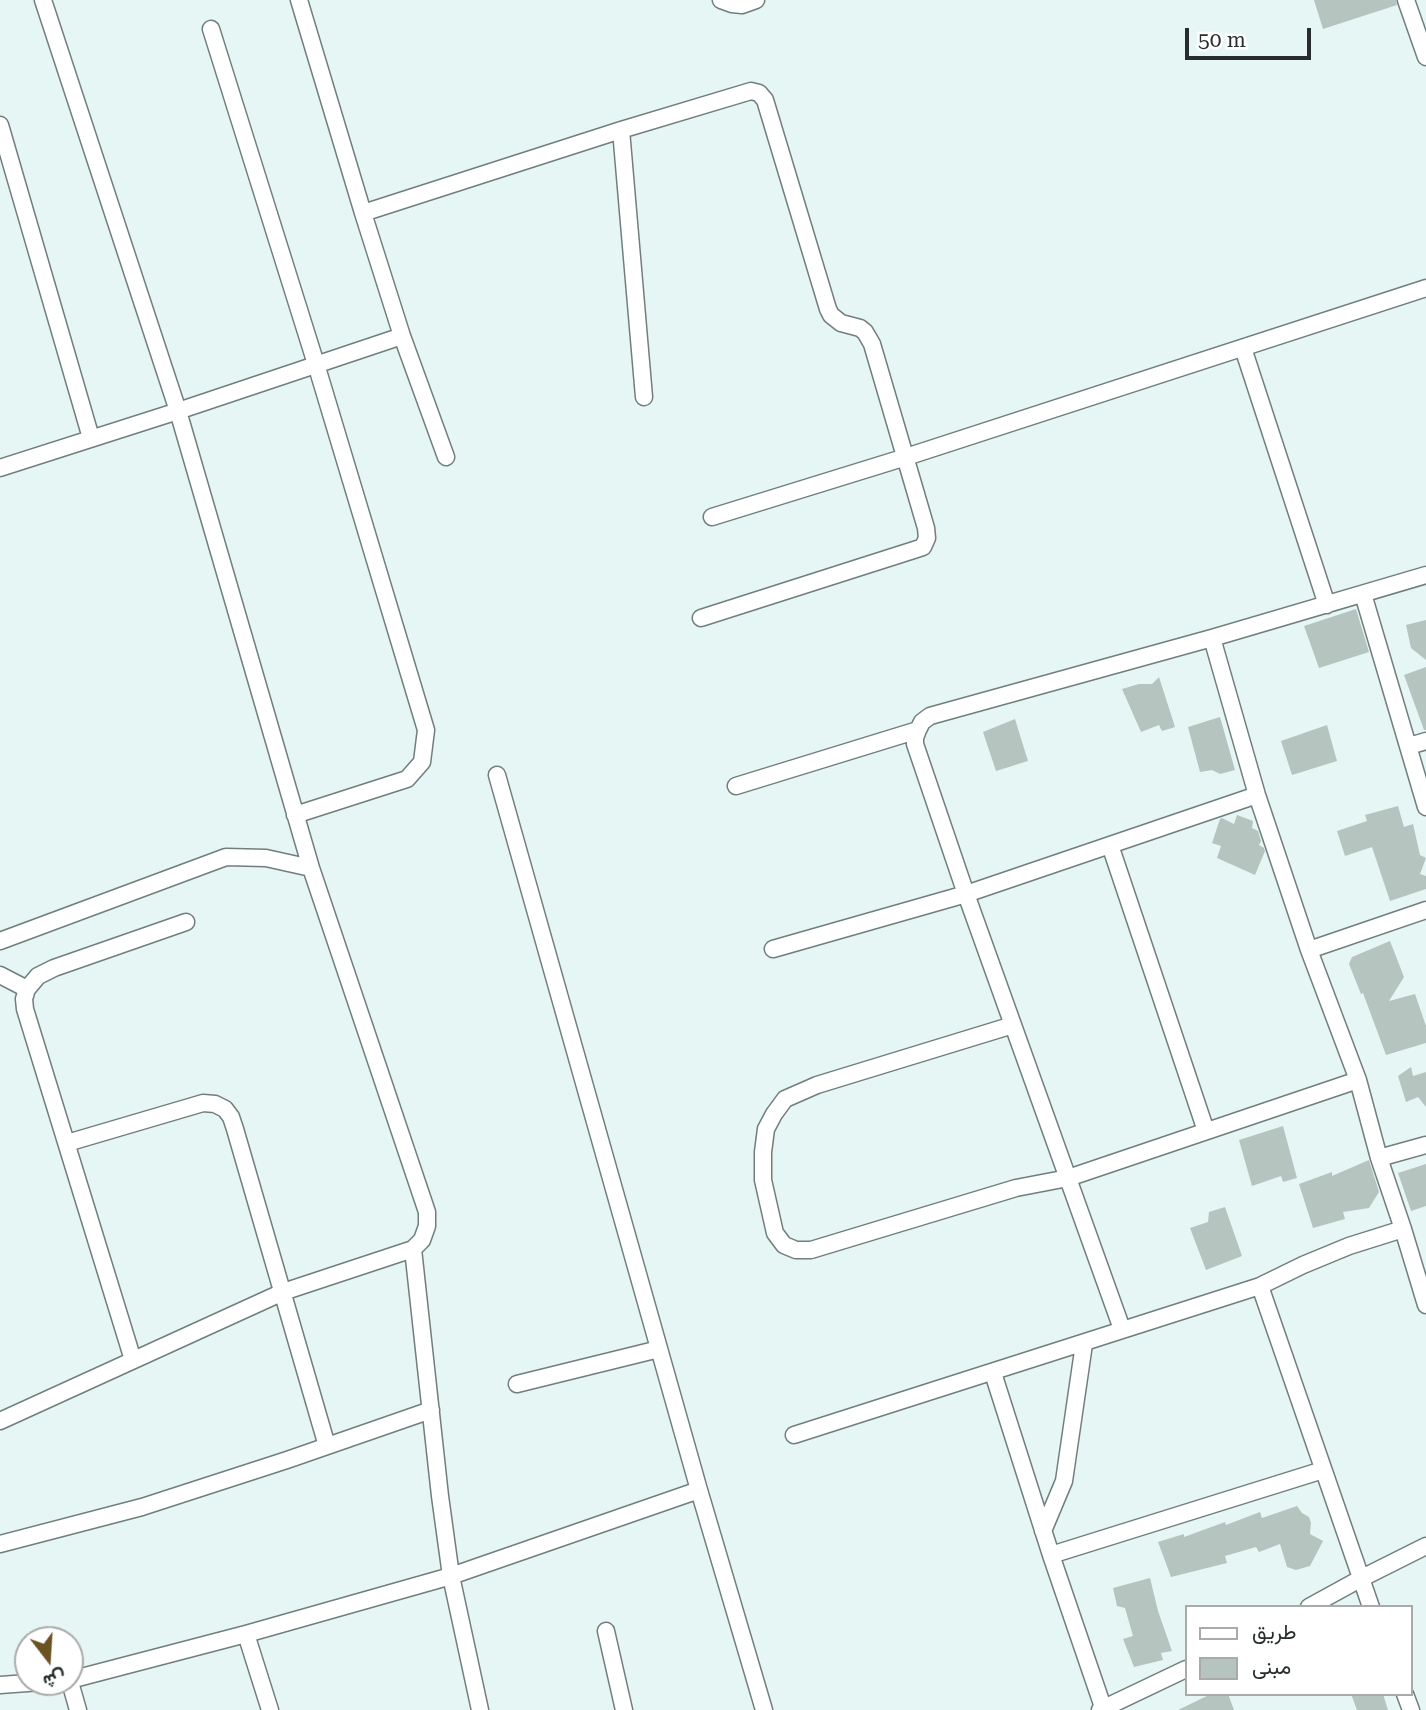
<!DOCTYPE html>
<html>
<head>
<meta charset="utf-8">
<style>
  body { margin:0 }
  #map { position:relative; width:1426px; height:1710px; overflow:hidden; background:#e6f6f5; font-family:"Roboto Serif",Vazirmatn,serif }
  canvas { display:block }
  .legend { position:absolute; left:1185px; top:1605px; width:228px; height:91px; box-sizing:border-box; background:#fff; border:2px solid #a9abab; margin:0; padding:9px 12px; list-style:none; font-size:21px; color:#272d2d }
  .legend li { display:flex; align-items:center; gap:14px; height:35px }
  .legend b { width:35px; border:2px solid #a9abab }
  .north { position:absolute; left:14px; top:1626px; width:70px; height:70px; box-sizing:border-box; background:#fff; border:2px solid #a9abab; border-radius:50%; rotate:163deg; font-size:19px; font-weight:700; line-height:28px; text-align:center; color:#272d2d }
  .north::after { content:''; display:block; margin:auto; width:24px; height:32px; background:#6a5222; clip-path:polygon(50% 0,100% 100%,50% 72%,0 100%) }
  .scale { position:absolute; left:1185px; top:28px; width:126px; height:32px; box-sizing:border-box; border:4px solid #272d2d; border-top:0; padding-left:9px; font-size:21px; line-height:24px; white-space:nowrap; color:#272d2d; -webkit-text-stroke:5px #fff; paint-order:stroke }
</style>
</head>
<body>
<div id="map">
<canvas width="1426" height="1710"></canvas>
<ul class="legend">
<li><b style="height:9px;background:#fff"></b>طريق</li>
<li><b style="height:19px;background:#b6c4bf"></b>مبنى</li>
</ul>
<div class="north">ش</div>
<div class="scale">50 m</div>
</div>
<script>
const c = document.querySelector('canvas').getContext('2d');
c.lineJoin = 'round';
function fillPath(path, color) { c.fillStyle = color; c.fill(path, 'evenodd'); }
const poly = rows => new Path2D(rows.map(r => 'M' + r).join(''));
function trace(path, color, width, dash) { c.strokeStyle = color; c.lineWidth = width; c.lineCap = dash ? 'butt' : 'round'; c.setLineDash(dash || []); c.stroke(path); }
const building = poly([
  [1314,0,1396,0,1397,5,1323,29],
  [1356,609,1369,652,1319,668,1304,626],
  [1426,620,1426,660,1411,648,1406,625],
  [1426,667,1426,730,1424,730,1404,675],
  [1159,677,1175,727,1162,731,1159,725,1141,732,1122,689,1139,684,1152,684],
  [1220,717,1235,770,1220,774,1212,770,1200,772,1188,727],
  [1015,719,1028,761,996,771,983,732],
  [1327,725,1337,761,1292,775,1281,741],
  [1398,806,1404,827,1413,824,1420,855,1426,858,1420,874,1426,876,1426,889,1390,901,1372,847,1345,856,1337,831,1367,821,1365,815],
  [1237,815,1253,821,1252,828,1258,831,1261,841,1259,845,1264,848,1265,851,1255,875,1217,858,1221,846,1212,843,1220,819,1222,818,1234,824],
  [1390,941,1404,977,1389,1001,1415,994,1426,1026,1426,1043,1386,1055,1363,993,1361,994,1349,964,1352,957],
  [1411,1067,1413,1076,1426,1072,1426,1107,1418,1097,1406,1102,1398,1076],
  [1283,1126,1297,1178,1283,1182,1281,1176,1252,1186,1239,1140],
  [1369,1160,1379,1192,1369,1208,1343,1212,1345,1219,1313,1228,1299,1184,1332,1172,1332,1176],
  [1426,1164,1426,1206,1411,1211,1398,1173],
  [1225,1207,1242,1256,1206,1270,1190,1228,1208,1222,1209,1212],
  [1297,1506,1302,1513,1309,1517,1311,1523,1310,1534,1323,1541,1310,1566,1296,1570,1287,1567,1280,1544,1259,1552,1256,1547,1225,1556,1227,1563,1171,1577,1158,1542,1184,1534,1184,1537,1225,1522,1226,1525,1260,1512,1262,1518],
  [1150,1578,1158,1611,1172,1651,1161,1653,1163,1660,1134,1667,1123,1639,1133,1636,1125,1608,1117,1606,1113,1588],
  [1211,1694,1228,1694,1234,1710,1178,1710],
  [1351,1694,1383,1694,1388,1710,1357,1710]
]);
const street = poly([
  [299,0,363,213],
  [721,0,732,4,742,5,756,0],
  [1406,0,1426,57],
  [211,29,316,364,426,730,422,762,407,779,295,815],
  [0,125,91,438],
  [621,130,644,397],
  [1243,348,1327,605],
  [446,457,402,336,363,213,621,130,751,91,759,93,765,100,828,309,831,315,841,323,860,328,865,332,872,344,926,528,927,538,923,547,917,549,701,618],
  [0,468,178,411,402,336],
  [712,517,906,457,1426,288],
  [1363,594,1426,807],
  [1212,638,1257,795,1309,950,1358,1080,1379,1158,1403,1229,1426,1305],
  [1409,746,1426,741],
  [497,775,699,1490,764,1710],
  [736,786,918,730],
  [1110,845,1206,1131],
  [0,941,226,857,266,858,311,868],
  [773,949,966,894,1257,795],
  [1309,950,1426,910],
  [0,975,27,989],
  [1013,1025,817,1085,785,1099,774,1114,766,1129,763,1152,763,1180,775,1233,784,1245,796,1250,811,1250,1016,1188,1068,1178,1358,1080],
  [67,1143,203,1103,215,1104,225,1109,231,1117,235,1129,327,1446],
  [1379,1158,1426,1145],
  [413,1249,440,1496,451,1576,480,1710],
  [1260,1286,1371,1607],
  [1122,1329,966,894,915,744,915,738,918,730,922,722,930,716,1212,638,1426,575],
  [133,1360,25,1009,24,999,27,989,38,976,54,968,186,922],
  [993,1373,1051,1555,1104,1710],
  [517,1384,659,1349],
  [0,1421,283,1292,413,1249,422,1240,427,1226,427,1212,311,868,178,411,43,0],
  [794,1435,1260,1286,1303,1265,1349,1246,1403,1229],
  [1043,1531,1064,1481,1084,1344],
  [0,1544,142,1507,287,1460,431,1410],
  [1051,1555,1323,1470],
  [1309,1607,1360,1579,1426,1546],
  [606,1631,624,1710],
  [246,1634,270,1710],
  [70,1680,246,1634,451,1576,699,1490],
  [70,1682,78,1710],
  [0,1685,41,1682],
  [1405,1694,1411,1710],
  [1100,1710,1186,1669]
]);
fillPath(building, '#b6c4bf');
trace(street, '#707e7d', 19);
trace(street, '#fff', 16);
</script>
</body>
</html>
